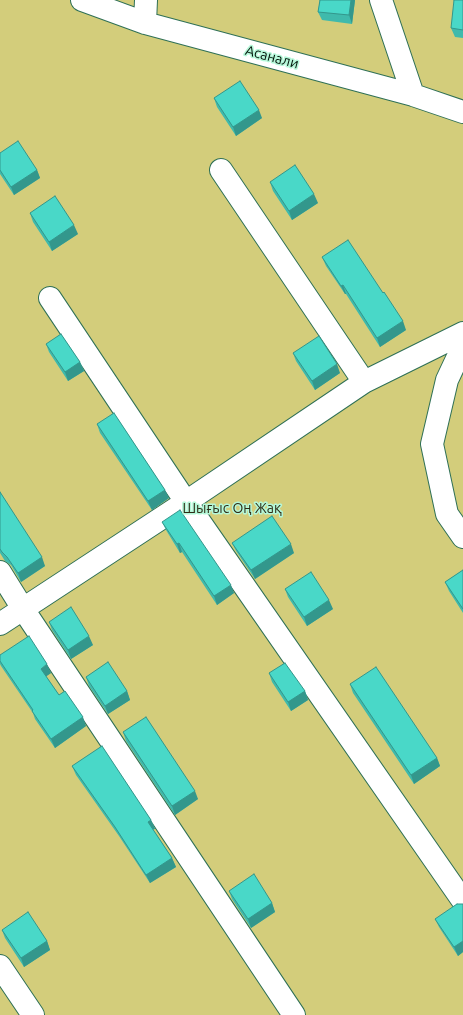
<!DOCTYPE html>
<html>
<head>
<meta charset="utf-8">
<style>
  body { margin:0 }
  canvas { display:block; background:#b4f7d8 }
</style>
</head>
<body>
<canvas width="463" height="1015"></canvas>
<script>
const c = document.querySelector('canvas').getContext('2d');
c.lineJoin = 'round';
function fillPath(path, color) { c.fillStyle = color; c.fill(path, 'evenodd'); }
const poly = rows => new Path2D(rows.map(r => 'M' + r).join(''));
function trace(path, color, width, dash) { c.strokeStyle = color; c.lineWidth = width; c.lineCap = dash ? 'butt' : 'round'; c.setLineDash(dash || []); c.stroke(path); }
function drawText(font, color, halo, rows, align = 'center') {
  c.font = font + ' Ubuntu,sans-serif'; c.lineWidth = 3; c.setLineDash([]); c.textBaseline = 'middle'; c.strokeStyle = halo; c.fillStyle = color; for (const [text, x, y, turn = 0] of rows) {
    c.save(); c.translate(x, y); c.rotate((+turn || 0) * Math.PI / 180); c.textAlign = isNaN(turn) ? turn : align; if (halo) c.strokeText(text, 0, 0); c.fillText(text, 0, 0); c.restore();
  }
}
const green = poly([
  [0,0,463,0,463,1015,0,1015]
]);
const minor = poly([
  [82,0,145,23,413,95,463,112],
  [381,0,413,95],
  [145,23,146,0],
  [221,170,364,382],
  [50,298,186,502,463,901],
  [463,346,447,380,432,444,447,514,463,537],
  [0,572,23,609,294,1015],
  [0,624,186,502,364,382,463,333],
  [0,966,33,1015]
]);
const wall = poly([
  [320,0,355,0,352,24,322,20,318,12],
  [463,0,463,38,455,37,451,28],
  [214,98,262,118,236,136,217,107],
  [0,153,37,170,40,178,14,195,0,174],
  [270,182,318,203,292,220,273,191],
  [30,213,78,234,52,251,33,222],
  [322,257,406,330,380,347,346,294,345,294,326,266],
  [46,344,80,362,84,371,68,381,49,352],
  [293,353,340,373,315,390,296,361],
  [97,424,169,498,152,510,100,433],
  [0,492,45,566,21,582,11,565,5,561,0,553],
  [162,522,234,593,217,605,182,552,180,553,166,530],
  [232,543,294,553,255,579,236,551],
  [463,570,463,613,449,591,445,582],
  [285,589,333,609,307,626,288,597],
  [49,622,93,645,71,659,52,630],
  [0,655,51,673,46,676,59,695,86,726,55,748,35,719,33,713,1,666,0,664],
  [269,673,305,691,308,700,291,711,272,682],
  [86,677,127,691,130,700,108,714,89,686],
  [350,684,437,758,440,766,414,784,353,693],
  [123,732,198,799,175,815,126,741],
  [72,766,151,820,155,829,153,829,172,858,176,867,150,883,119,836,76,775],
  [229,891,272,903,275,912,251,928,232,899],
  [463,904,463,952,458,956,439,927,435,919],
  [2,930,47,941,50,950,24,967,5,938]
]);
const shadedWall = poly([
  [351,0,355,0,352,24,349,15],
  [259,110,262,118,236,136,233,127],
  [37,170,40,178,14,195,11,187],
  [314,194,318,203,292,220,289,211],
  [74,225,78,234,52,251,49,242],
  [343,285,346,294,345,294,341,286],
  [403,321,406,330,380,347,377,338],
  [80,362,84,371,68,381,65,372],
  [337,364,340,373,315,390,312,381],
  [165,490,169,498,152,510,148,501],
  [179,543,182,552,180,553,177,544],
  [291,544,294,553,255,579,251,570],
  [42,557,45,566,21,582,18,573],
  [231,585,234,593,217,605,214,596],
  [329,600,333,609,307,626,304,617],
  [89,636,93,645,71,659,68,650],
  [47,664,51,673,44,678,41,669],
  [127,691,130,700,108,714,105,706],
  [305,691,308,700,291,711,288,702],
  [83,717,86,726,55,748,51,739],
  [437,758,440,766,414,784,411,775],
  [195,791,198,799,175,815,172,806],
  [151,820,155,829,152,830,148,822],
  [172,858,176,867,150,883,146,875],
  [272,903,275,912,251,928,248,919],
  [47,941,50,950,24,967,21,958],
  [463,941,463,952,458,956,454,947]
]);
const building = poly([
  [320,0,351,0,349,15,318,12,320,0],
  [454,0,463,0,463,30,451,28,454,0],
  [240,81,259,110,233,127,214,98,240,81],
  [18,141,37,170,11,187,0,170,0,153,18,141],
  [295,165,314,194,289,211,270,182,295,165],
  [55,196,74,225,49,242,30,213,55,196],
  [348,240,383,293,384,292,403,321,377,338,343,285,341,286,322,257,348,240],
  [61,334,80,362,65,372,46,344,61,334],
  [319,336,337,364,312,381,293,353,319,336],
  [114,413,165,490,148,501,97,424,114,413],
  [0,492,42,557,18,573,7,557,2,552,0,549,0,492],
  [180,510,231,585,214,596,179,543,177,544,162,522,180,510],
  [272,516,291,544,251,570,232,543,272,516],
  [463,570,463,609,445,582,463,570],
  [311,572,329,600,304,617,285,589,311,572],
  [71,607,89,636,68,650,49,622,71,607],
  [29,636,47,664,41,669,59,695,65,691,83,717,51,739,32,711,33,710,0,661,0,655,29,636],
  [108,662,127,691,105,706,86,677,108,662],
  [285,663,305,691,288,702,269,673,285,663],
  [376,667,437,758,411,775,350,684,376,667],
  [146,717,195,791,172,806,123,732,146,717],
  [102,746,151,820,148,822,172,858,146,875,115,827,72,766,102,746],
  [254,874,272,903,248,919,229,891,254,874],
  [457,904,463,904,463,941,454,947,435,919,457,904],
  [28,912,47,941,21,958,2,930,28,912]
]);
const streetNames = [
  ["Асанали",272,57,15]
];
const parkNames = [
  ["Шығыс Оң Жақ",232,508]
];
fillPath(green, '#d3cd7b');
trace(minor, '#2f7056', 24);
trace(minor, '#fff', 22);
fillPath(wall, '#3fbaac');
fillPath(shadedWall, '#33978c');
fillPath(building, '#49d8c8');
trace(building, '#33978c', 1);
drawText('14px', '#001208', '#b4f7d8', streetNames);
drawText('14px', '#2e2c16', '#b4f7d8', parkNames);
</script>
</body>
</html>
